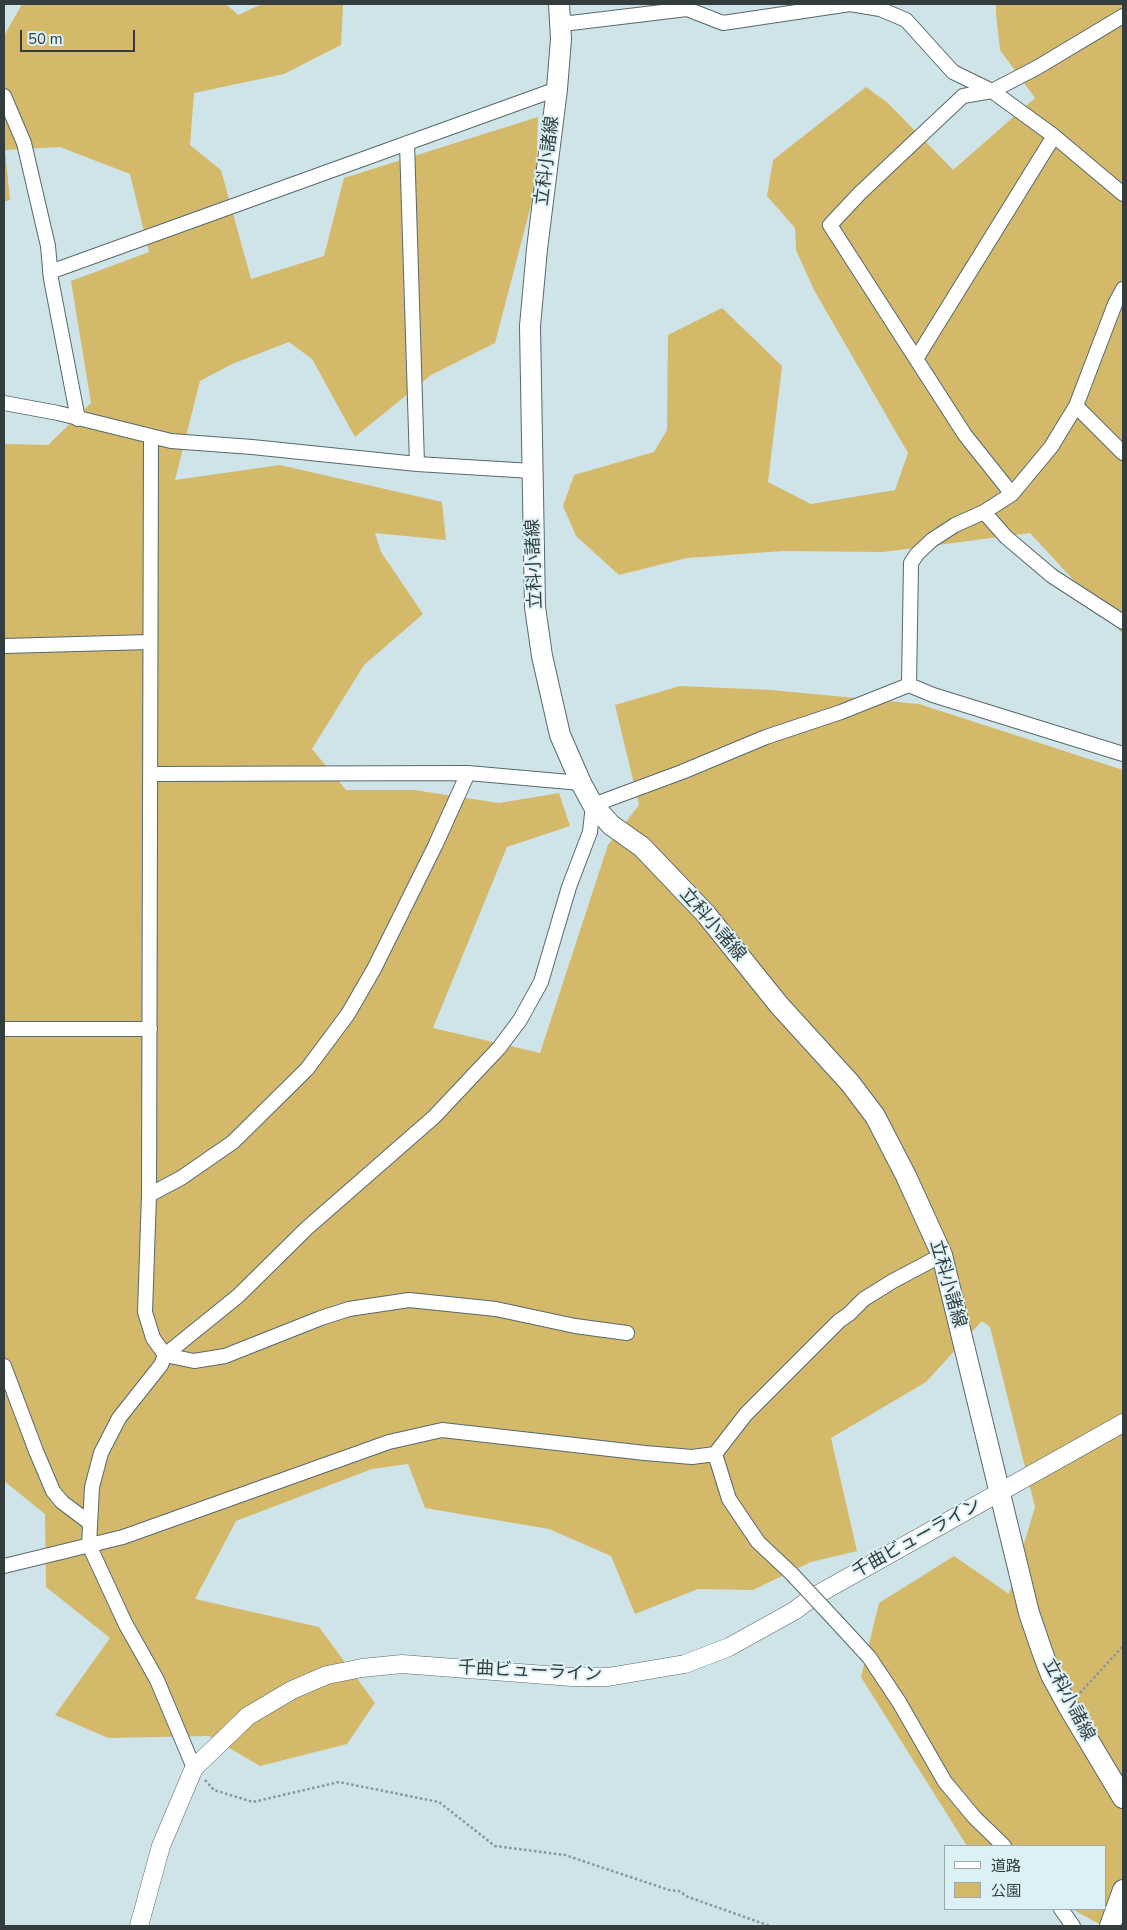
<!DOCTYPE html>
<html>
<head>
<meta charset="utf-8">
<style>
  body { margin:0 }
  #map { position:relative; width:1127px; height:1930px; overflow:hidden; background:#cfe4e9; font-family:"Nunito Sans","Noto Sans JP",sans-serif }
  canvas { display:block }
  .frame { position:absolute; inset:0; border:5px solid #343d3e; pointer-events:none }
  .legend { position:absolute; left:944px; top:1845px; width:162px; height:65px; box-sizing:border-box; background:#dcf1f6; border:1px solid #99a9ac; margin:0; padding:6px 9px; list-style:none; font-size:15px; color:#343d3e }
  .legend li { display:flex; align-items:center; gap:10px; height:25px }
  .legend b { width:25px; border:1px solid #99a9ac }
  .scale { position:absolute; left:20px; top:30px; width:115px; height:22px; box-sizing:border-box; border:2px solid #343d3e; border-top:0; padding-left:6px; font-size:15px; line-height:18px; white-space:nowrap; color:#343d3e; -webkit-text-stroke:4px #dcf1f6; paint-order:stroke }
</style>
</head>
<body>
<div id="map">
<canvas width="1127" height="1930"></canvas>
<div class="frame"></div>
<ul class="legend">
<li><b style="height:6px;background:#fff"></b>道路</li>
<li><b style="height:14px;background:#d4b96a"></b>公園</li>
</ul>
<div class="scale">50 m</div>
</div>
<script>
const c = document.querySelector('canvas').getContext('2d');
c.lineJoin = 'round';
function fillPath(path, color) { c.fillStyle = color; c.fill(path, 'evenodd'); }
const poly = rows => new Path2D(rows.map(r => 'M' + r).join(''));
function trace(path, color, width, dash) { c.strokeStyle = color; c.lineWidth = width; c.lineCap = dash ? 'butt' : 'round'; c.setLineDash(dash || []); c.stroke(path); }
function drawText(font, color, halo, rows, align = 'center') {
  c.font = font + ' "Nunito Sans","Noto Sans JP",sans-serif'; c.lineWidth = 4; c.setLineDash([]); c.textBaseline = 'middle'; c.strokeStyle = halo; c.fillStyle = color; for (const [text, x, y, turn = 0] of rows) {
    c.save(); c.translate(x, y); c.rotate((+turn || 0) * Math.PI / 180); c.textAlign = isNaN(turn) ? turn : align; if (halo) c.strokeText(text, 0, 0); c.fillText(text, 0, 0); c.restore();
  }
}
const green = poly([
  [22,4,226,4,238,15,262,4,343,4,341,45,284,74,194,93,190,145,221,170,251,279,324,256,344,178,538,117,536,186,495,343,431,375,355,437,312,359,289,342,232,364,200,381,175,480,280,465,442,502,446,540,375,533,381,552,423,614,364,665,312,749,346,790,414,790,499,803,559,793,570,826,507,847,433,1028,540,1053,608,845,639,805,615,705,680,686,771,690,919,704,1123,770,1123,1926,1103,1926,1072,1909,1106,1909,1106,1846,967,1846,861,1677,879,1603,954,1556,1009,1594,1035,1507,990,1327,982,1321,926,1382,831,1438,857,1551,811,1562,753,1590,698,1589,635,1614,611,1556,549,1529,425,1508,408,1464,372,1469,236,1521,195,1599,319,1627,375,1703,347,1744,260,1766,209,1736,108,1738,55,1715,110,1638,46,1587,45,1514,4,1481,4,444,48,445,91,403,71,281,149,252,130,174,60,147,5,150,10,200,4,202,4,36],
  [996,4,1123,4,1123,634,1030,533,883,552,783,551,687,558,619,575,576,536,563,506,574,475,654,452,667,430,668,335,722,308,782,366,768,482,811,504,895,490,908,453,814,290,796,250,795,228,767,196,773,160,866,87,888,103,953,170,1035,98,1000,50,996,13]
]);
const path = poly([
  [1080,1693,1123,1646],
  [205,1780,214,1790,253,1802,339,1782,439,1802,495,1846,565,1855,669,1890,679,1891,688,1897,770,1926]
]);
const minor = poly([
  [560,20,571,23,687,9,723,23,850,4,880,9,906,20,953,72,992,91,1054,136,1123,194],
  [4,96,24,143,48,246,51,279,78,419],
  [407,143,417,464],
  [50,272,557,89],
  [916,359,1054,136],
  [4,403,58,413,171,441,252,447,417,464,532,471],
  [1076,406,1123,453],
  [151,436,149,1195,145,1312,153,1338,165,1355,194,1361,225,1356,321,1318,349,1309,409,1300,496,1309,575,1326,627,1333],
  [1012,494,965,435,830,225,860,193,963,96,992,91,1038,67,1123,16],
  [984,512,1006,537,1052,576,1123,622],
  [4,646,150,642],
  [909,685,911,563,917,554,932,540,955,525,984,512,1012,494,1051,447,1076,406,1115,304,1123,289],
  [150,774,468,773,581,783],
  [4,1029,150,1029],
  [149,1195,181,1178,233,1142,307,1069,348,1014,374,969,435,846,468,773],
  [4,1366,36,1451,53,1491,62,1502,90,1523],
  [715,1454,729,1499,758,1542,792,1574],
  [4,1566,123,1537,389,1442,442,1430,645,1453,692,1457,715,1454,746,1414,839,1321,849,1314,864,1299,893,1281,942,1255],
  [834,1619,869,1657,899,1702,945,1782,975,1818,1004,1846],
  [194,1768,157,1680,125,1623,89,1545,92,1487,101,1453,119,1418,161,1365,165,1355,238,1296,307,1228,434,1117,499,1048,520,1020,541,982,569,887,590,832,593,805,682,772,766,737,841,712,909,685,933,695,1123,754],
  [1061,1909,1073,1926]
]);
const tertiary = poly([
  [139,1926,161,1846,194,1768,248,1716,292,1690,327,1675,362,1668,402,1664,572,1677,608,1677,685,1664,729,1647,794,1611,813,1597,1123,1423]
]);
const secondary = poly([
  [559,4,561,39,557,89,537,249,530,326,535,607,542,656,560,735,581,783,593,805,611,825,642,847,705,913,779,1005,850,1083,875,1116,906,1176,942,1255,1029,1613,1042,1651,1051,1675,1068,1706,1123,1798],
  [1110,1926,1123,1890]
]);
const minorBridge = poly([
  [792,1574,834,1619]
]);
const streetNames = [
  ["立科小諸線",548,161,-83],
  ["立科小諸線",535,564,-92],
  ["立科小諸線",712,925,49],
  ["立科小諸線",947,1284,74],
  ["千曲ビューライン",917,1539,-29],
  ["千曲ビューライン",530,1672,3],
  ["立科小諸線",1068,1700,62]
];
fillPath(green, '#d4b96a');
trace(minor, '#56696d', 16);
trace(tertiary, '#56696d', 19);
trace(secondary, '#56696d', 22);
trace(path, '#87979a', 2.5, [2.5, 2.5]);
trace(minor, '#fff', 14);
trace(tertiary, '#fff', 18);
trace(secondary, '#fff', 20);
trace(minorBridge, '#56696d', 16, []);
trace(minorBridge, '#fff', 14);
drawText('18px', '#343d3e', '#dcf1f6', streetNames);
</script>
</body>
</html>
